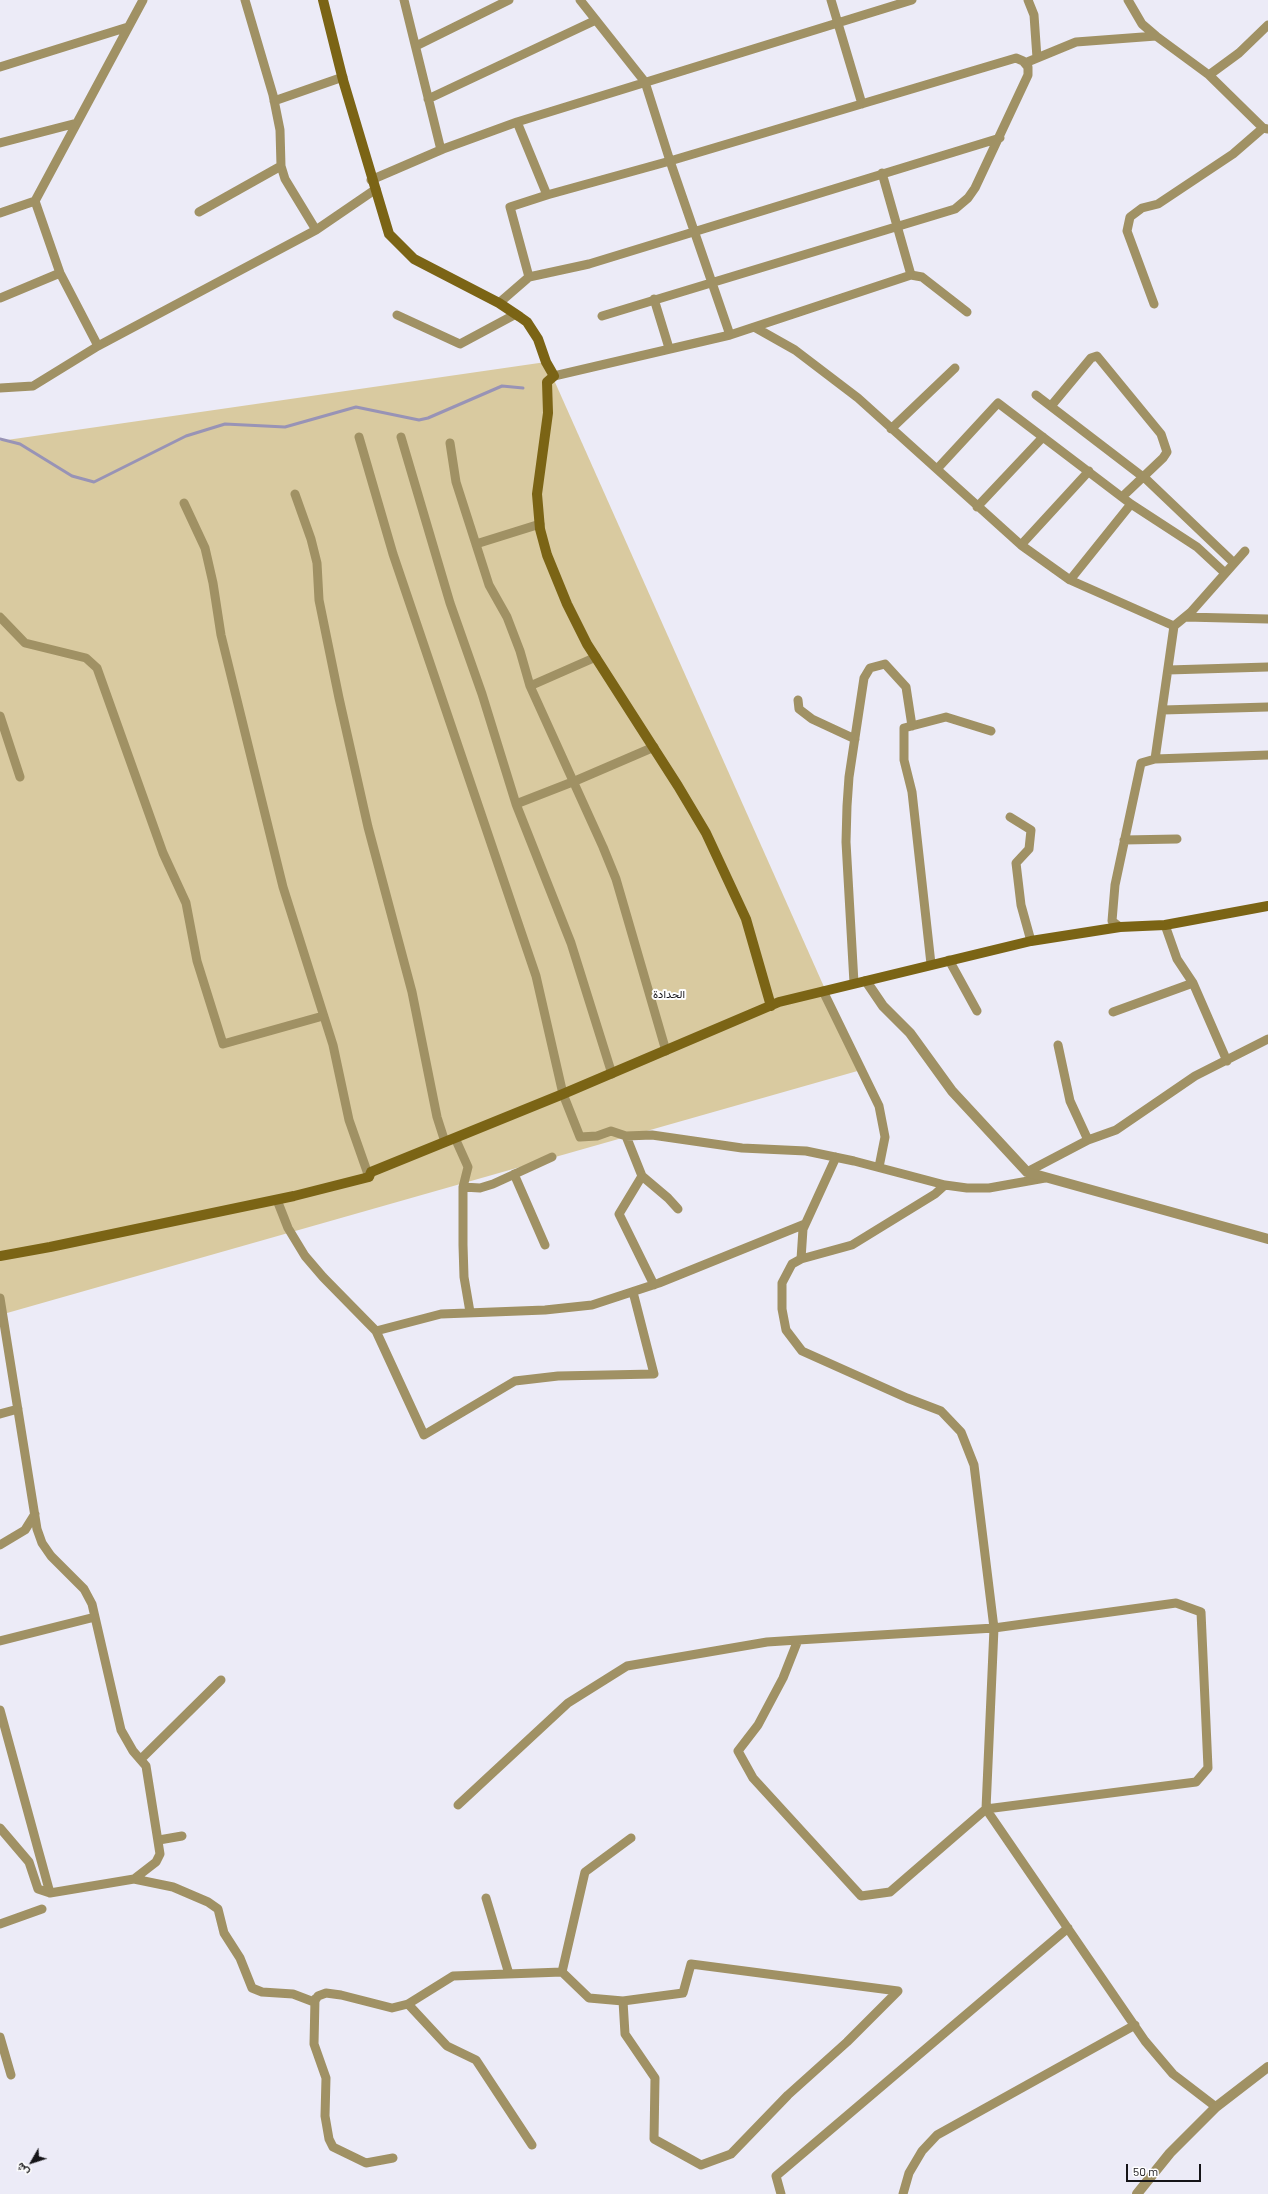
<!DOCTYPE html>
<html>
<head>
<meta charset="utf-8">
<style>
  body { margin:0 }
  #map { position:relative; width:1268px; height:2194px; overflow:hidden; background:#ecebf7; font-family:Barlow,Vazirmatn,sans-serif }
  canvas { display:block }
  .north { position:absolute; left:12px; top:2142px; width:40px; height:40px; -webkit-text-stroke:3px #fff; paint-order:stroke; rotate:231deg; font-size:11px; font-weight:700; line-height:16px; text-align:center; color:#151418 }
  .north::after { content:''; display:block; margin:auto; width:14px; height:18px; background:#151418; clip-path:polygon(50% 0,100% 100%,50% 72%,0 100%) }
  .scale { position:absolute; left:1126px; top:2164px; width:75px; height:18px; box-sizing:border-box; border:2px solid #151418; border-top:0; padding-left:5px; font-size:12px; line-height:14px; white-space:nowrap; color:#151418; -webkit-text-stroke:3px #fff; paint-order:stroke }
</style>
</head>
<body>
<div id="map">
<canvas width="1268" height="2194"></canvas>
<div class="north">ش</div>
<div class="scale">50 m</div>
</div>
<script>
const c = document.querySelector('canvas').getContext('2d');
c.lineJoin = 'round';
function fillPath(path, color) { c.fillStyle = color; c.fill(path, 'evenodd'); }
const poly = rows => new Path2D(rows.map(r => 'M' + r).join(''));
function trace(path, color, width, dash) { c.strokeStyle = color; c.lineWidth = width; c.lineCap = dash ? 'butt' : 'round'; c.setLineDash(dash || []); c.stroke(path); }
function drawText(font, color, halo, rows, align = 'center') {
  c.font = font + ' Barlow,Vazirmatn,sans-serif'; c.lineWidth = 4; c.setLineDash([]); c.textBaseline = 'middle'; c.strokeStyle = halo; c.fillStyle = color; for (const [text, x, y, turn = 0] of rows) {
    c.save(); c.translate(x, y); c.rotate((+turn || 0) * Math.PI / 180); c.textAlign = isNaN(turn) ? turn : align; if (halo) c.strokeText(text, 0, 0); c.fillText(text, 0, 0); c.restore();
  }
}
const green = poly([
  [546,362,861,1070,0,1315,0,441]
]);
const stream = poly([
  [0,439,20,444,72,476,94,482,186,436,225,424,285,427,356,407,419,420,428,418,502,386,523,388]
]);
const minor = poly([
  [245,0,273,95,280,130,281,166,285,179,316,230],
  [404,0,441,150],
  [580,0,645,82,670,161,730,335],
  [831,0,862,104],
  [1028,0,1034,15,1037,58],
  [1128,0,1142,24,1156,36,1209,75,1263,128,1268,129],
  [416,46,509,0],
  [1025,63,1076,42,1156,36],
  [0,67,128,27],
  [1209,75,1239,53,1268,25],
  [428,99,596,20],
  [274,101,343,77],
  [517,122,547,195],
  [0,143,77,123],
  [882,173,911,275],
  [371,180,443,149,517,122,912,0],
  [199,212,281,166],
  [0,213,35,201],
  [529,277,510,207,547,195,670,161,1016,58,1023,61,1028,67,1028,75,975,188,968,198,955,209,602,316],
  [0,298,60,273],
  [654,299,669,348],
  [499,303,529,277,589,264,1000,138],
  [1154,304,1127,231,1130,217,1142,208,1158,204,1233,154,1263,128],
  [397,315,460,344,516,314],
  [756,328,795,350,858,398,1021,545,1070,580,1174,626],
  [98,346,60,273,35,201,143,0],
  [554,376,730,335,911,275,922,277,967,312],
  [0,388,33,386,98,346,316,230,376,189],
  [1036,395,1147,480,1234,563],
  [1051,406,1091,358,1097,356,1161,434,1167,452,1163,458,1122,497],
  [891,429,955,368],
  [359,437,393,554,536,976,563,1094,580,1137,597,1136,611,1131,626,1136,652,1135,742,1148,806,1151,854,1161,945,1185,967,1188,989,1188,1045,1178],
  [401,437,450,603,482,694,516,804,571,943,612,1074],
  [450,443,456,482,489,585,507,617,520,651,530,686,603,847,616,879,666,1051],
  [937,469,998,403,1131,504,1197,547,1225,573],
  [295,494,311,539,317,563,319,600,339,698,368,827,412,992,437,1117,445,1142],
  [184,503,205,548,213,583,221,635,283,887,333,1045,349,1120,369,1177],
  [977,507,1043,437],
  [476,544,540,524],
  [1021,545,1089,471],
  [1070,580,1131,504],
  [0,617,25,643,86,658,97,668,163,853,186,903,197,961,223,1044,323,1016],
  [1185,617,1268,619],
  [1168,670,1268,667],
  [530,686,596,657],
  [798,700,799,709,812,719,855,739],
  [1163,710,1268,707],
  [0,716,20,777],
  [1155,759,1268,755],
  [516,804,575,781,654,747],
  [1010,817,1031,830,1029,849,1016,863,1021,905,1031,941],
  [1124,840,1177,839],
  [1165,925,1177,959,1193,983,1227,1061],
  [1120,927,1112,921,1115,885,1141,763,1155,759,1174,626,1191,612,1245,551],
  [949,960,977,1011],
  [931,964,912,792,904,760,904,728,946,717,991,731],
  [854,983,846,842,847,806,849,777,864,678,870,668,885,664,906,687,912,726],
  [823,991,879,1106,885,1137,879,1167],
  [1113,1012,1193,983],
  [1058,1045,1070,1101,1088,1140],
  [626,1136,642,1176,619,1214,654,1285],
  [455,1138,468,1167,463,1187,463,1245,464,1277,470,1312],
  [1027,1172,1088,1140,1116,1130,1195,1076,1268,1039],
  [514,1174,545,1245],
  [642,1176,668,1198,678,1209],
  [945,1185,935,1194,852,1245,801,1259,792,1264,782,1283,782,1309,786,1330,802,1351,907,1398,941,1411,961,1432,974,1465,994,1628,986,1809,1145,2041,1173,2074,1216,2107],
  [463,1187,480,1188,493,1184,552,1157],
  [277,1200,288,1228,305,1256,323,1277,376,1331,424,1435,515,1381,558,1376,654,1374,633,1292],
  [801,1259,803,1229,836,1157],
  [0,1298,37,1529,42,1543,51,1556,84,1589,92,1604,121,1730,133,1751,146,1766,160,1854,156,1862,134,1879,50,1893,38,1889,29,1862,0,1828],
  [376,1331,441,1314,545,1310,592,1305,659,1283,805,1224],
  [0,1414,18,1409],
  [0,1545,25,1530,35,1514],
  [0,1641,95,1617],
  [0,1710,50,1893],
  [141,1759,221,1680],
  [458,1805,568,1703,627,1666,767,1642,798,1640,994,1628,1176,1603,1201,1612,1208,1768,1196,1782,986,1809,890,1892,861,1896,753,1778,738,1751,758,1725,783,1678,798,1640],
  [159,1840,182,1836],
  [134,1879,173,1887,208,1902,218,1909,224,1933,240,1958,252,1988,262,1992,293,1994,314,2002,318,1996,326,1993,341,1995,392,2008,408,2004,453,1976,562,1972,589,1998,623,2001,683,1993,691,1964,898,1991],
  [486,1898,509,1974],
  [0,1924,42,1909],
  [562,1972,585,1872,631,1838],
  [315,1999,314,2044,326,2078,325,2116,329,2139,333,2147,366,2163,393,2158],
  [623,2001,625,2034,655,2078,654,2139,701,2165,731,2154,788,2095,847,2042,898,1991],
  [408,2004,447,2046,476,2060,532,2145],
  [0,2037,11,2075],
  [781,2194,776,2176,1068,1928],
  [903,2194,909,2173,922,2151,937,2135,1135,2025]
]);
const tertiary = poly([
  [866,981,883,1006,910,1033,952,1091,1027,1172,1268,1239],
  [1137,2194,1170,2153,1216,2107,1268,2067]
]);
const secondary = poly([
  [323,0,343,80,389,234,414,259,499,303,520,317,527,322,538,339,546,362,554,376,547,382,548,413,537,494,540,529,547,555,567,604,587,644,678,786,706,833,746,919,771,1006],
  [0,1256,50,1247,294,1196,369,1177,371,1172,563,1094,779,1002,1031,941,1120,927,1165,925,1268,906]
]);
const neighbourhoodNames = [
  ["الحدادة",669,994]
];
fillPath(green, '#d9caa0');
trace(stream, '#9893b6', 3);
trace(minor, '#a09164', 9);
trace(tertiary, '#a09164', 10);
trace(secondary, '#7b6415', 10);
drawText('11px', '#151418', '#fff', neighbourhoodNames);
</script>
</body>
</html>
